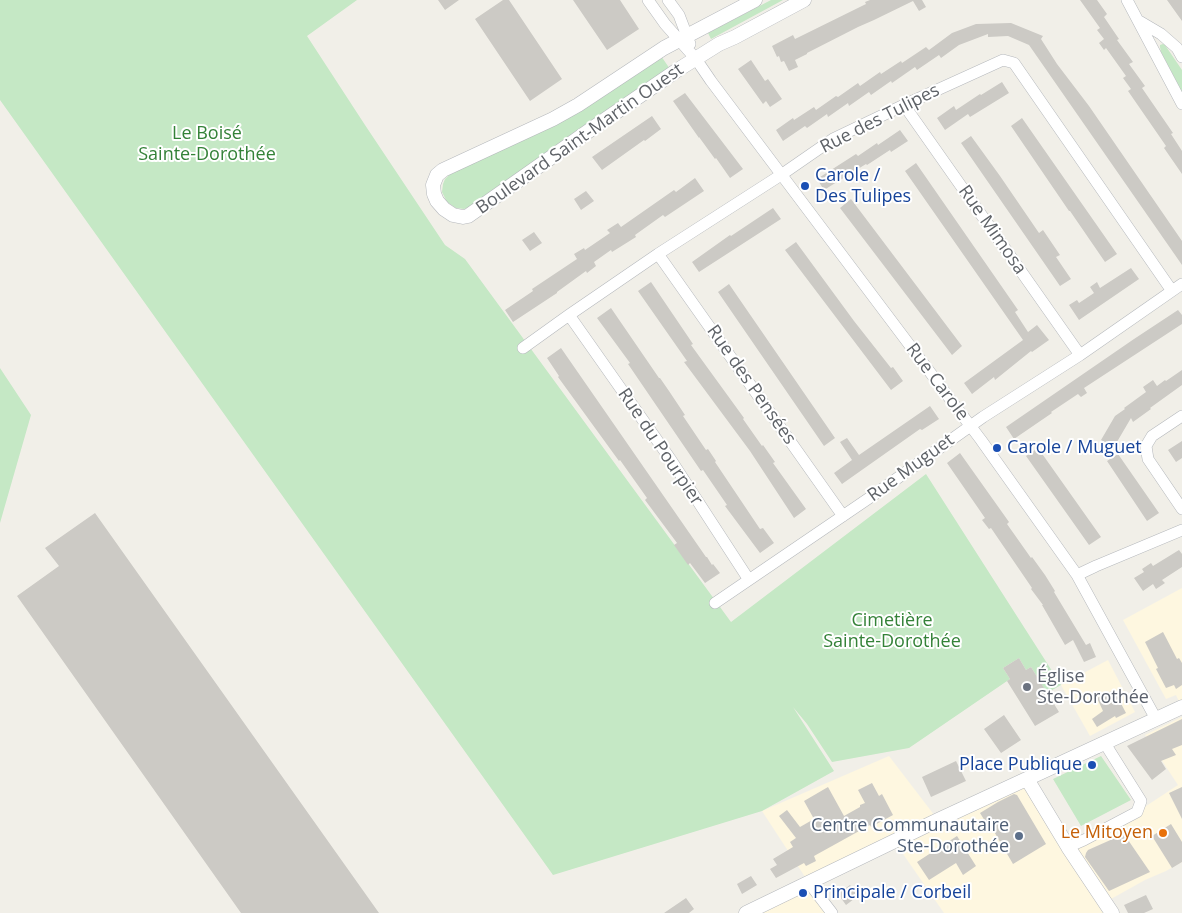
<!DOCTYPE html>
<html>
<head>
<meta charset="utf-8">
<style>
  body { margin:0 }
  canvas { display:block; background:#f1efe8 }
</style>
</head>
<body>
<canvas width="1182" height="913"></canvas>
<script>
const c = document.querySelector('canvas').getContext('2d');
c.lineJoin = 'round';
function fillPath(path, color) { c.fillStyle = color; c.fill(path, 'evenodd'); }
const poly = rows => new Path2D(rows.map(r => 'M' + r).join(''));
function trace(path, color, width, dash) { c.strokeStyle = color; c.lineWidth = width; c.lineCap = dash ? 'butt' : 'round'; c.setLineDash(dash || []); c.stroke(path); }
function drawText(font, color, halo, rows, align = 'center') {
  c.font = font + ' "Open Sans",sans-serif'; c.lineWidth = 4; c.setLineDash([]); c.textBaseline = 'middle'; c.strokeStyle = halo; c.fillStyle = color; for (const [text, x, y, turn = 0] of rows) {
    c.save(); c.translate(x, y); c.rotate((+turn || 0) * Math.PI / 180); c.textAlign = isNaN(turn) ? turn : align; if (halo) c.strokeText(text, 0, 0); c.fillText(text, 0, 0); c.restore();
  }
}
const commercial = poly([
  [1182,588,1182,708,1176,695,1166,699,1123,620],
  [1108,660,1135,712,1090,736,1061,685],
  [1182,717,1182,862,1166,871,1145,880,1111,899,1118,913,944,913,894,841,810,883,832,913,746,913,809,883,762,811,889,756,938,820,1027,779,1067,846,1137,812,1178,785,1145,735]
]);
const green = poly([
  [0,0,357,0,307,36,365,125,445,245,465,259,731,622,926,474,1061,685,1047,693,1031,667,1026,670,1019,658,1003,668,1010,679,909,748,832,762,807,724,793,707,834,771,762,811,553,875,0,100],
  [771,0,783,0,711,39,708,33],
  [1163,44,1165,45,1182,70,1182,92,1161,52,1160,47,1160,45],
  [661,56,670,69,576,131,472,206,464,209,456,208,447,202,442,192,443,184,445,179,451,173,561,122],
  [0,368,31,415,0,523],
  [1101,756,1131,800,1081,826,1053,779]
]);
const building = poly([
  [438,0,459,0,445,10],
  [503,0,509,0,562,79,530,101,475,19],
  [573,0,620,0,639,29,607,50],
  [870,0,922,0,926,7,919,11,913,1,874,20,858,27,807,53,807,54,795,60,798,67,789,71,784,61,781,62,779,56,777,57,772,46,793,35,795,39,866,4,865,2],
  [1080,0,1097,0,1107,14,1104,17,1119,39,1117,40,1133,62,1129,64,1145,86,1142,88,1173,133,1171,134,1182,151,1182,174,1164,148,1166,146,1128,91,1131,89,1123,78,1126,76,1106,48,1104,50,1099,43,1104,39,1097,30,1100,28],
  [1167,0,1182,0,1182,21],
  [1011,23,1043,36,1041,39,1057,64,1089,106,1182,241,1182,265,1029,45,1008,36,988,37,988,34,959,45,941,58,939,55,917,70,915,67,892,83,891,81,871,95,869,92,849,106,848,103,828,117,827,114,807,128,805,126,783,141,776,130,793,118,794,120,814,107,816,110,836,96,838,97,858,83,860,86,880,72,881,74,901,61,902,63,926,47,929,50,952,33,976,24],
  [751,60,765,81,768,79,782,99,770,107,766,101,763,104,738,69],
  [1002,82,1009,93,970,117,968,114,945,130,937,118,954,106,956,110,980,94,981,95],
  [685,93,743,169,730,178,716,158,715,159,699,137,699,138,673,101],
  [652,116,661,129,645,141,644,140,602,170,592,157],
  [1022,118,1117,254,1105,262,1070,211,1069,211,1011,126],
  [900,130,908,141,891,152,890,150,867,165,866,164,824,190,817,179,856,154,858,156,877,143,878,145],
  [971,136,1000,176,1039,233,1043,230,1060,255,1056,257,1071,279,1060,286,961,143],
  [916,163,1018,310,1015,312,1028,332,1037,325,1049,340,1032,352,1031,351,995,380,994,377,972,394,964,383,1023,340,905,171],
  [695,178,704,191,665,217,663,215,635,235,636,237,612,252,611,250,594,262,596,266,587,273,586,271,557,292,557,293,513,322,505,310,533,291,532,289,577,259,574,254,584,248,585,250,610,233,607,230,618,223,621,227,674,190,676,192],
  [586,191,594,201,581,210,574,199],
  [851,199,962,346,952,355,840,208],
  [773,208,781,219,699,272,692,262,730,235,731,236],
  [534,232,542,243,530,251,522,240],
  [796,242,854,321,891,368,893,367,903,381,891,390,785,250],
  [1131,268,1139,279,1079,320,1069,305,1077,300,1079,303,1094,293,1090,287,1097,282,1100,288],
  [651,282,693,344,691,345,744,418,743,419,762,446,763,445,775,462,773,463,806,509,794,518,750,451,684,362,687,361,638,291],
  [729,284,835,438,824,446,718,292],
  [611,308,659,378,660,378,669,391,685,415,683,416,706,450,708,449,716,461,715,462,760,529,763,528,774,543,760,553,725,506,727,505,703,470,701,471,628,364,630,363,597,318],
  [1178,310,1182,315,1182,324,1084,388,1087,393,1081,397,1078,394,1051,412,1052,413,1014,439,1006,427,1134,339],
  [561,348,706,557,707,557,712,565,713,564,720,573,705,583,690,563,688,565,674,545,677,543,645,500,647,498,620,460,619,461,558,377,559,376,547,358],
  [1182,370,1182,385,1150,408,1151,409,1133,422,1131,418,1114,447,1101,440,1115,416,1125,409,1124,408,1146,392,1143,387,1153,380,1157,386,1165,380,1166,381],
  [930,406,939,419,922,430,920,429,842,484,834,473,852,460,840,442,847,438,859,455],
  [1182,441,1182,458,1176,462,1168,450],
  [1038,448,1101,537,1089,545,1026,456],
  [960,453,1009,522,1007,524,1031,558,1032,557,1045,575,1055,591,1054,592,1086,645,1090,643,1096,657,1084,662,1073,640,1065,645,1042,605,1043,605,1031,589,1032,588,991,528,989,529,982,520,985,518,947,463],
  [1118,454,1159,513,1147,521,1107,461],
  [95,513,379,913,241,913,17,596,59,566,45,548],
  [1179,550,1182,554,1182,567,1162,580,1165,583,1156,589,1153,584,1143,591,1134,578,1144,572,1142,569,1151,563,1153,566],
  [1163,632,1177,659,1179,658,1182,663,1182,685,1176,689,1174,685,1166,688,1156,669,1158,668,1145,642],
  [1019,658,1026,670,1031,667,1059,712,1035,726,1007,681,1010,679,1003,668],
  [1114,690,1126,713,1116,718,1115,716,1097,727,1092,719,1103,711,1097,698],
  [1004,715,1021,740,1001,753,984,729],
  [1182,719,1182,745,1172,749,1176,755,1161,761,1166,769,1152,780,1127,746],
  [956,761,966,781,931,797,922,777],
  [872,783,879,796,882,794,893,815,871,827,870,825,814,856,816,861,806,866,804,863,776,878,770,869,777,865,773,859,793,847,790,842,796,838,779,816,787,810,800,827,814,819,804,801,828,787,844,816,860,807,860,805,865,803,858,790],
  [1182,787,1182,819,1169,793],
  [1014,794,1017,795,1046,844,1013,864,992,828,990,829,980,813,998,802],
  [1171,824,1182,842,1182,862,1172,868,1152,836],
  [1124,834,1150,872,1109,891,1085,857,1086,853,1088,850],
  [957,836,976,866,963,875,956,863,929,880,917,862],
  [751,876,757,885,742,894,737,884],
  [850,885,858,896,846,905,838,894],
  [1146,895,1153,909,1144,913,1128,913,1124,905],
  [686,898,694,909,689,913,664,913]
]);
const minor = poly([
  [648,0,665,24,696,59,711,81,981,440,1077,575,1156,719],
  [668,0,679,15,690,44],
  [1127,0,1182,104],
  [1139,21,1161,34,1177,48,1182,57],
  [904,105,1080,355],
  [658,254,843,516],
  [569,315,671,460,749,580],
  [523,348,569,315,658,254,781,175,833,139,904,105,1003,60,1014,63,1172,291],
  [1182,416,1152,436,1146,446,1148,459,1182,509],
  [1077,575,1096,566,1182,530],
  [715,603,878,492,983,417,1080,355,1182,284],
  [1068,847,1084,840,1137,812,1141,801,1104,742],
  [809,883,832,913]
]);
const tertiary = poly([
  [755,0,664,48,578,105,553,119,443,170,437,175,433,185,434,194,437,201,444,209,453,215,463,217,468,216,590,130,676,71,719,44,735,37,804,0],
  [1027,779,1068,847,1112,913],
  [746,913,938,820,1182,707]
]);
const markers = [
  [805,186,5,"#1a4fb4"],
  [997,448,5,"#1a4fb4"],
  [1027,687,5,"#6b7280"],
  [1092,765,5,"#1a4fb4"],
  [1163,833,5,"#e8710a"],
  [1019,836,5,"#5c6f8a"],
  [803,893,5,"#1a4fb4"]
];
const streetNames = [
  ["Rue des Tulipes",880,119,-27],
  ["Boulevard Saint-Martin Ouest",580,139,-35],
  ["Rue Mimosa",992,230,55],
  ["Rue Carole",937,382,53],
  ["Rue des Pensées",751,385,55],
  ["Rue du Pourpier",660,447,56],
  ["Rue Muguet",911,468,-36]
];
const parkNames = [
  ["Le Boisé",207,134],
  ["Sainte-Dorothée",207,155],
  ["Cimetière",892,621],
  ["Sainte-Dorothée",892,642]
];
const transitNames = [
  ["Carole /",815,176],
  ["Des Tulipes",815,197],
  ["Carole / Muguet",1007,448],
  ["Place Publique",1082,765,"right"],
  ["Principale / Corbeil",813,893]
];
const worshipNames = [
  ["Église",1037,677],
  ["Ste-Dorothée",1037,698]
];
const serviceNames = [
  ["Centre Communautaire",1009,826],
  ["Ste-Dorothée",1009,847]
];
const foodNames = [
  ["Le Mitoyen",1153,833]
];
fillPath(commercial, '#fef7e0');
fillPath(green, '#c5e8c5');
fillPath(building, '#cccac5');
trace(minor, '#b5b8bc', 12);
trace(tertiary, '#b5b8bc', 15);
trace(minor, '#fff', 11);
trace(tertiary, '#fff', 14);
for (const [x, y, r, color] of markers) { const dot = new Path2D(); dot.arc(x, y, r, 0, 2 * Math.PI); c.fillStyle = color; c.fill(dot); trace(dot, '#fff', 2); }
drawText('18px', '#5f6368', '#fff', streetNames);
drawText('18px', '#348238', '#fff', parkNames);
drawText('18px', '#164399', '#fff', transitNames, 'left');
drawText('18px', '#5b616d', '#fff', worshipNames, 'left');
drawText('18px', '#4e5e75', '#fff', serviceNames, 'right');
drawText('18px', '#c56008', '#fff', foodNames, 'right');
</script>
</body>
</html>
